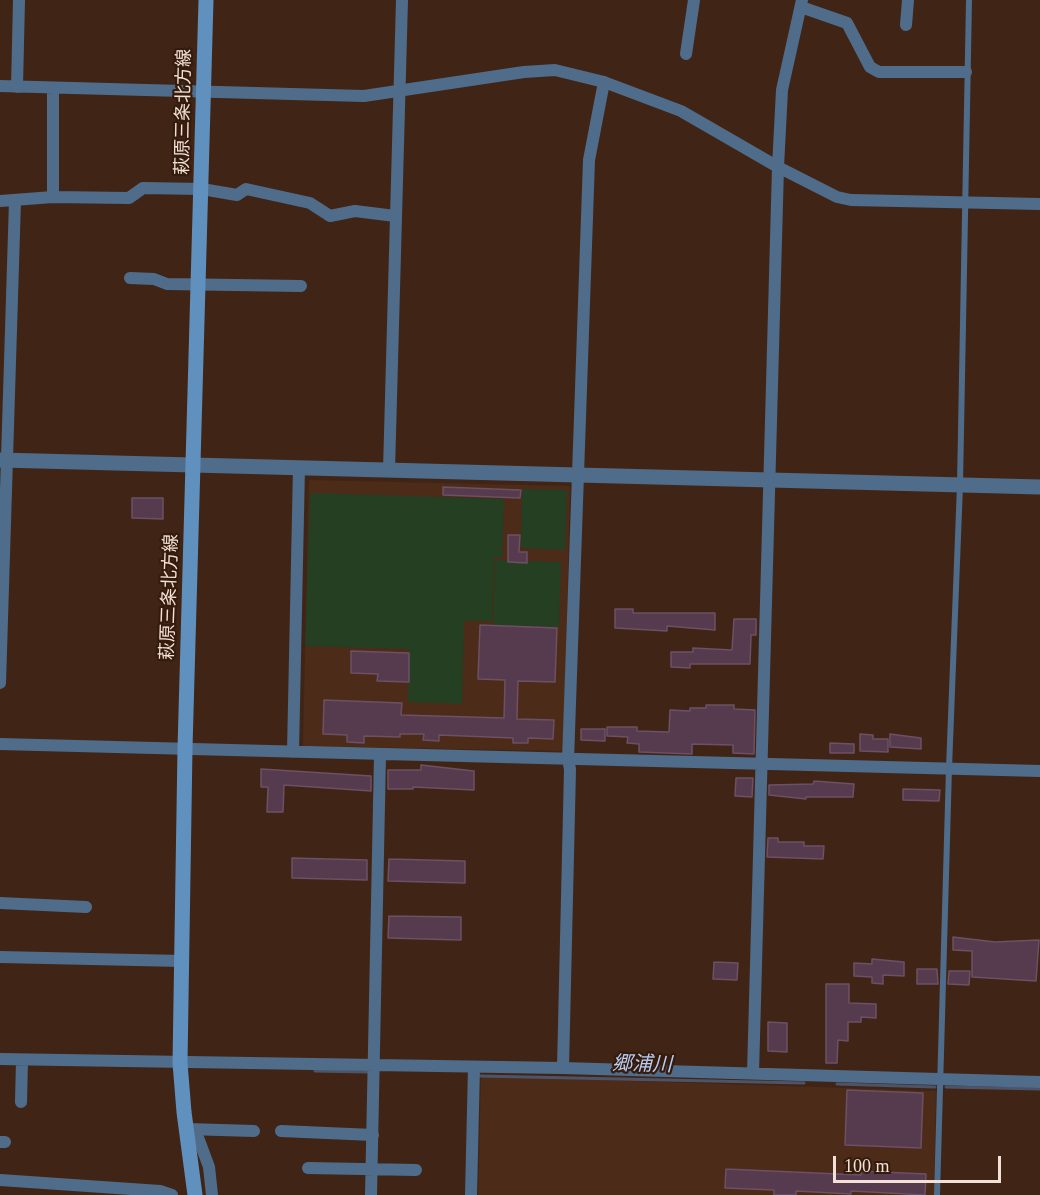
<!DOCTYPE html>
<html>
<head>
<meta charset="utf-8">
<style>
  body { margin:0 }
  #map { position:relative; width:1040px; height:1195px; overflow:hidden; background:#402516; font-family:"Times New Roman",serif }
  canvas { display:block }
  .scale { position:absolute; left:833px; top:1156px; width:168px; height:27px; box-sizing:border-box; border:3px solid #f3e1d7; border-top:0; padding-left:8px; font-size:18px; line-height:21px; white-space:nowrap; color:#f3e1d7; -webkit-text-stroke:4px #351b0c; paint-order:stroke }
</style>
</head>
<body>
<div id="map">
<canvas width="1040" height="1195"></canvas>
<div class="scale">100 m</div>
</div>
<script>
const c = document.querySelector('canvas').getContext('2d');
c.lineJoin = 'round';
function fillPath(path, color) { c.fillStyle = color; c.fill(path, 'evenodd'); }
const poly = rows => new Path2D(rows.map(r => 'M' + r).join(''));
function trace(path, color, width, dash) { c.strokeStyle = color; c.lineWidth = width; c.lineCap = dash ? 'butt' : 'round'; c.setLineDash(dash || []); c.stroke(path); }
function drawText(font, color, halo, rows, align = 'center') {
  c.font = font + ' "Times New Roman","Noto Sans JP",serif'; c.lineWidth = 4.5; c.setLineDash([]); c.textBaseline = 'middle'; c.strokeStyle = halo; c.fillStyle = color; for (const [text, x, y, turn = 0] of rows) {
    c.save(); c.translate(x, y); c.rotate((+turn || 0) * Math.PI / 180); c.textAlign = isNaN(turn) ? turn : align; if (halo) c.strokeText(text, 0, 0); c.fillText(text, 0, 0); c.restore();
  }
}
const built = poly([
  [309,480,570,486,564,751,303,746],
  [481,1076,936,1091,934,1195,478,1195]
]);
const green = poly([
  [522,489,567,490,565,550,521,548],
  [310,493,504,499,502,558,494,558,492,621,464,621,462,704,408,702,409,649,305,646],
  [495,560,561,562,559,627,493,625]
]);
const stream = poly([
  [315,1071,367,1072],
  [480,1076,804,1083],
  [837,1084,935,1087],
  [946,1087,1040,1089]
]);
const building = poly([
  [443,487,521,490,520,498,443,495,443,487],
  [132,498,163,498,163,519,132,518,132,498],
  [508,535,520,535,519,552,527,552,527,563,508,562,508,535],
  [615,609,633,609,633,613,715,613,715,630,667,626,667,631,615,628,615,609],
  [734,619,756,619,756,635,751,635,750,664,690,664,690,668,671,667,671,652,693,652,693,648,732,650,734,619],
  [480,625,557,628,555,682,518,681,517,719,554,720,553,739,528,738,528,743,513,743,513,738,439,735,439,741,423,740,424,734,400,734,400,737,364,736,364,743,347,742,347,735,323,734,324,700,402,703,401,715,504,718,505,680,478,679,480,625],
  [351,651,409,653,409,682,377,681,378,674,351,673,351,651],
  [706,705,734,705,734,709,755,710,754,754,733,753,733,745,692,744,692,754,639,752,639,744,627,743,628,737,607,736,607,727,637,727,637,731,669,732,670,710,690,711,690,708,706,708,706,705],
  [581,729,605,729,605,741,581,740,581,729],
  [860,734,873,735,873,739,888,739,888,752,860,751,860,734],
  [890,734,921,738,921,749,890,747,890,734],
  [830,743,854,744,854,753,830,753,830,743],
  [421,765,474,771,474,790,413,787,413,789,388,789,388,770,421,770,421,765],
  [261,769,371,776,371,791,284,785,283,812,267,812,268,787,261,787,261,769],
  [736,778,753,778,752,797,735,796,736,778],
  [814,781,854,784,853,797,806,797,806,799,769,795,769,785,813,784,814,781],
  [903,789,940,790,939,801,903,800,903,789],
  [768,838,778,838,778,842,804,842,804,846,824,846,823,859,767,857,768,838],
  [292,858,367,860,367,880,292,878,292,858],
  [389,859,465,861,465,883,388,881,389,859],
  [389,916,461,917,461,940,388,938,389,916],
  [953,937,995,942,1039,940,1036,981,972,977,972,951,953,950,953,937],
  [872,959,904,962,904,976,883,975,883,984,872,983,872,977,854,976,854,963,872,964,872,959],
  [714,962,738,963,737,980,713,979,714,962],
  [917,969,937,969,938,984,917,984,917,969],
  [949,971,970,971,969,985,948,984,949,971],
  [826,984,849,984,849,1003,876,1004,876,1018,861,1017,861,1022,848,1022,848,1041,838,1040,837,1063,826,1063,826,984],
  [768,1022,787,1023,787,1052,768,1051,768,1022],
  [847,1090,923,1093,921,1148,845,1145,847,1090],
  [726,1169,861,1175,861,1171,926,1174,925,1195,851,1191,851,1194,796,1191,796,1195,774,1195,774,1190,725,1188,726,1169]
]);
const service = poly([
  [937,1195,949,768,960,485,969,0]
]);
const minor = poly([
  [801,7,847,23,870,67,879,72,966,72],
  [906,25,908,0],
  [686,54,694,0],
  [0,86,364,96,524,72,555,70,604,82,681,111,778,167,837,197,851,200,1040,204],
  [17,87,19,0],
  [53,197,129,198,143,188,202,189,237,195,246,189,310,203,330,216,355,211,395,216],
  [0,201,53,197,53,88],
  [130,278,154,279,167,284,301,286],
  [389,470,402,0],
  [0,683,15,201],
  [0,744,1040,771],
  [293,752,299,467],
  [0,903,86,907],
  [0,957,182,961],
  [0,1059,563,1068,1040,1082],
  [563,1068,570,769,568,760,589,160,604,82],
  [753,1073,778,167,782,90,802,0],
  [21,1102,22,1060],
  [187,1129,199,1140,209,1167,212,1195],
  [187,1129,254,1131],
  [281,1131,373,1135],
  [0,1142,5,1142],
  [308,1168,416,1170],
  [0,1180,160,1191,172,1195],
  [371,1195,380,755],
  [471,1195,474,1067]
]);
const tertiary = poly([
  [0,460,1040,487]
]);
const secondary = poly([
  [195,1195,184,1112,180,1063,185,748,206,0]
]);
const streetNames = [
  ["萩原三条北方線",184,112,-89],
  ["萩原三条北方線",170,597,-88]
];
const waterNames = [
  ["郷浦川",642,1065,1]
];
fillPath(built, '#4c2b18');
fillPath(green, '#253f23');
trace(stream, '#4e5468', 3);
fillPath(building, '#563b4f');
trace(building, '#6c5064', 1.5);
trace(service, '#4f6d8a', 6);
trace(minor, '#4f6d8a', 12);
trace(tertiary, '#4f6d8a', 15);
trace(secondary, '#6090be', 15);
drawText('18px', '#f3e1d7', '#351b0c', streetNames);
drawText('italic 20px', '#b7ccf3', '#351b0c', waterNames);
</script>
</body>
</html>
